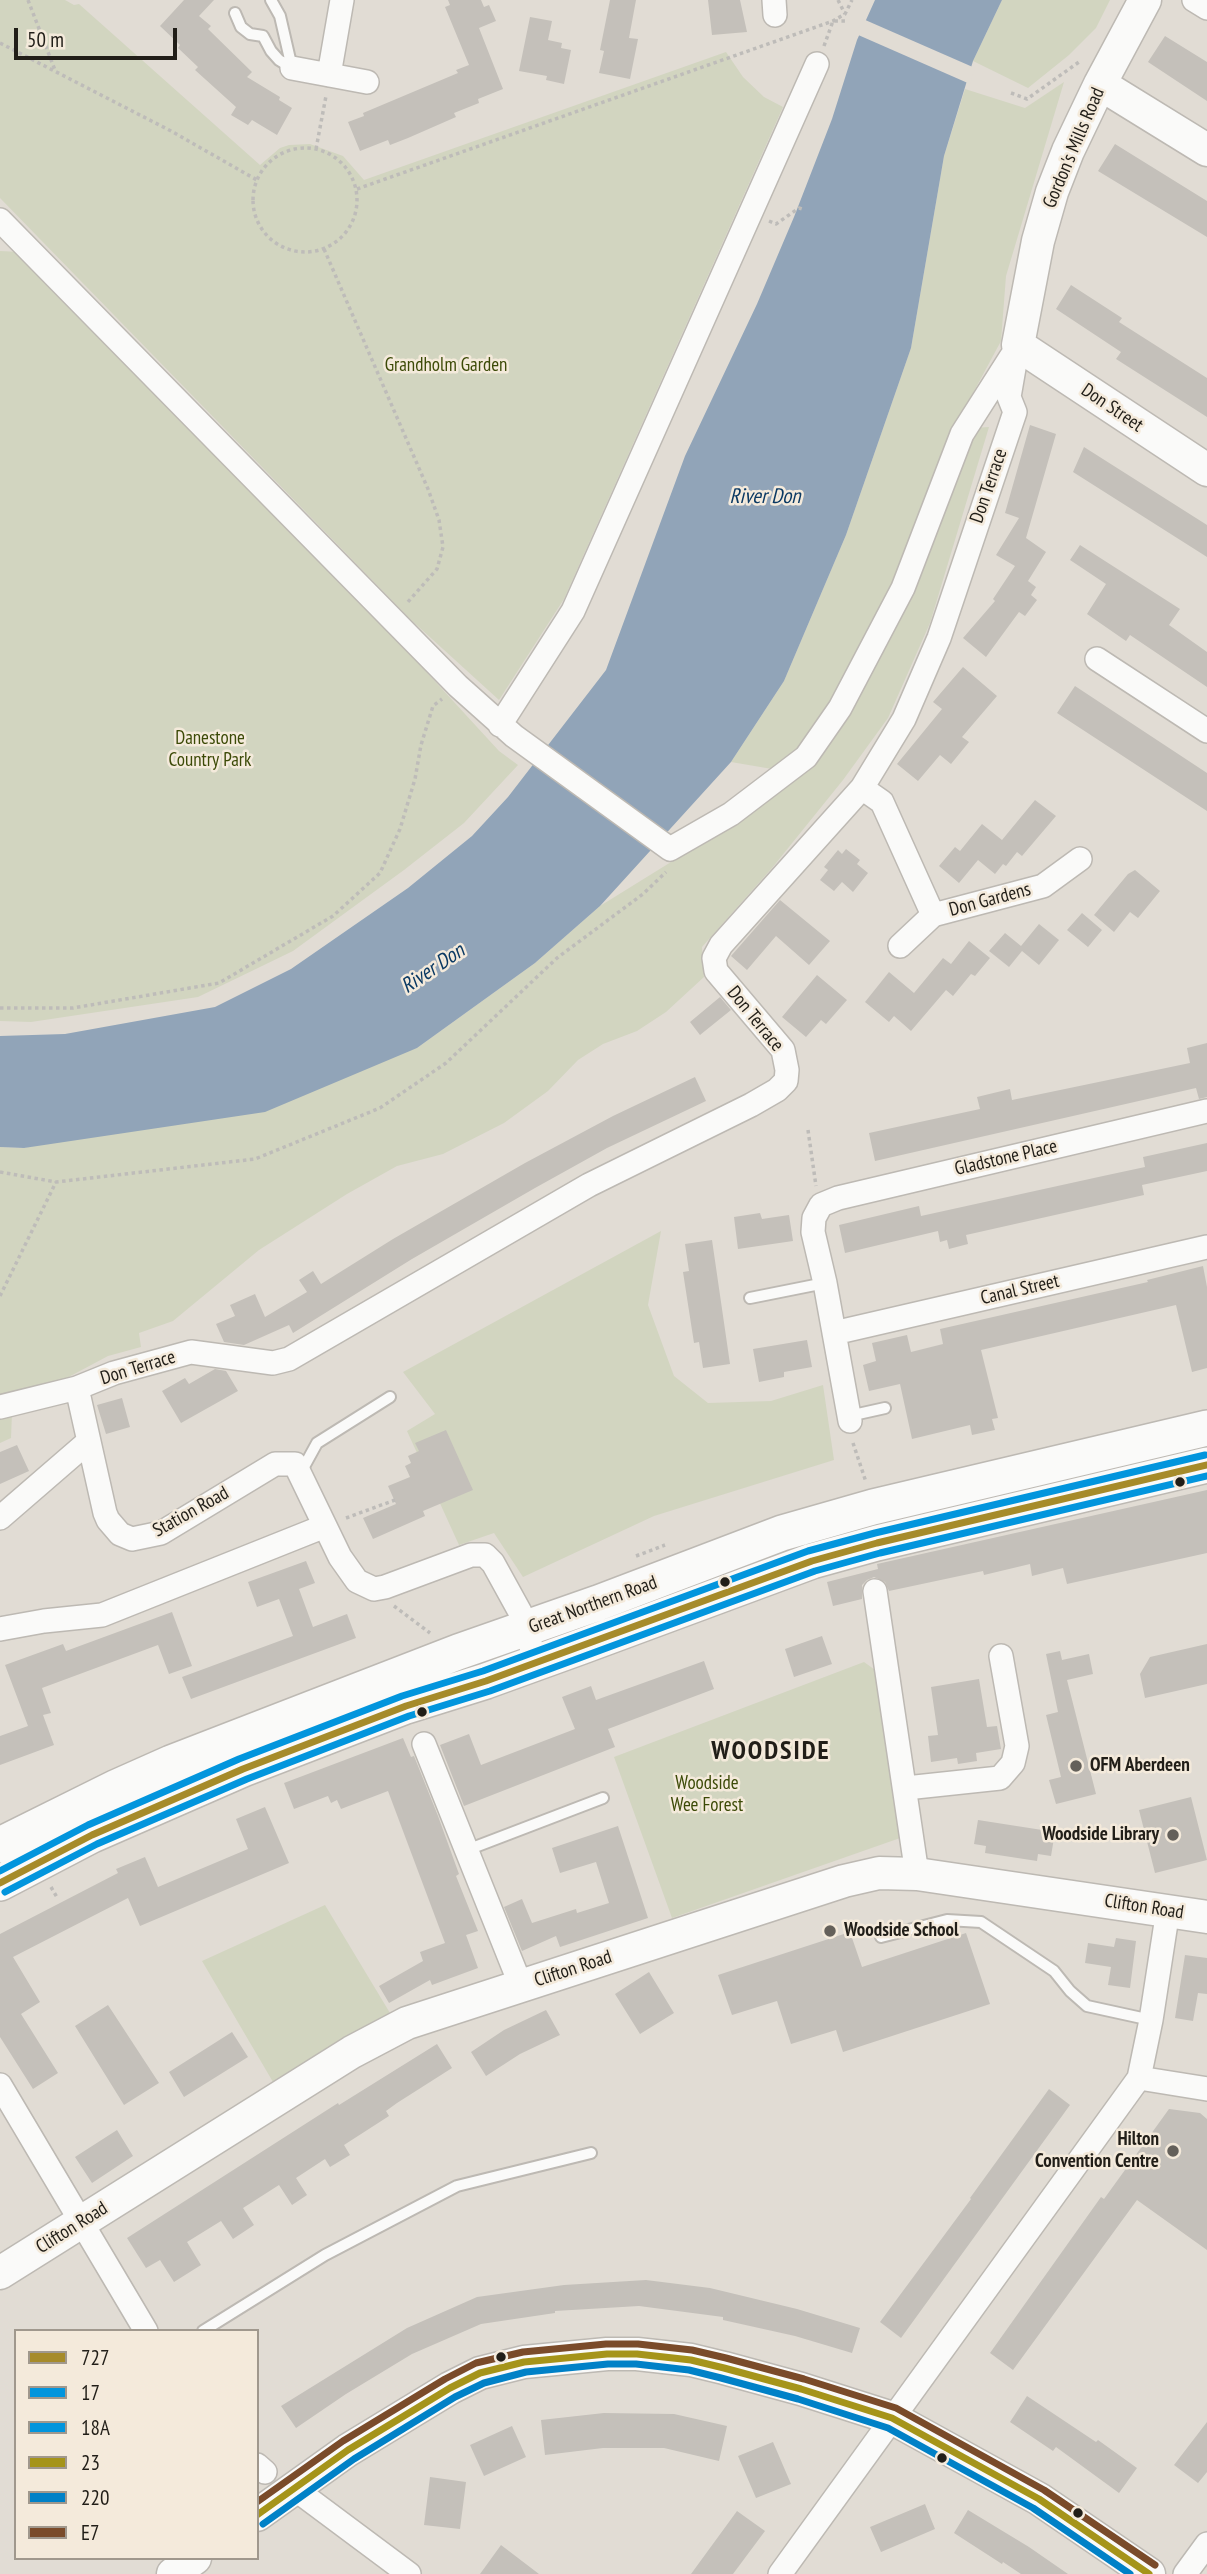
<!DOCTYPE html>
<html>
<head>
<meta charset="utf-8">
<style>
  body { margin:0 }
  #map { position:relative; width:1207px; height:2574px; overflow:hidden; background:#e1dcd4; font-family:"PT Sans Narrow",sans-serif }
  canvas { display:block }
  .legend { position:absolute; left:14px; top:2329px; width:245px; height:231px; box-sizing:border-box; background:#f4eadb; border:2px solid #a0988d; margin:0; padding:9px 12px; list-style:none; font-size:21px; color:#211e18 }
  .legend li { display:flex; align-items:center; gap:14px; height:35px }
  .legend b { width:35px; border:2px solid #a0988d }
  .scale { position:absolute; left:14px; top:28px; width:163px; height:32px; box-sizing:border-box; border:4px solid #211e18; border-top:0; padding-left:9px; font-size:21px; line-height:24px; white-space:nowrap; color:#211e18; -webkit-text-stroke:5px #f4eadb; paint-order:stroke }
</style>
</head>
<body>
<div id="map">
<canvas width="1207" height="2574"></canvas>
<ul class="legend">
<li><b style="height:9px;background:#a68b2a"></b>727</li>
<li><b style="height:9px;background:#0295dd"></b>17</li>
<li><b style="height:9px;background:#0295dd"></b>18A</li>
<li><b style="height:9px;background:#a5941a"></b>23</li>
<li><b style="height:9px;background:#0081c7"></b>220</li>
<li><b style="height:9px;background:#7a4b2a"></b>E7</li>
</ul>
<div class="scale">50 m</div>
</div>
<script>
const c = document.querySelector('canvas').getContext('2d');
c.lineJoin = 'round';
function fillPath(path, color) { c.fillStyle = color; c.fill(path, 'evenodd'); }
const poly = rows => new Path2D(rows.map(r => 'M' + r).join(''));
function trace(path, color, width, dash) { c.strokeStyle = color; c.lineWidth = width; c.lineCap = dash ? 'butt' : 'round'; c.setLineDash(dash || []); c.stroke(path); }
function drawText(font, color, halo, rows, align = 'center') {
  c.font = font + ' "PT Sans Narrow",sans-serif'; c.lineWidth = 5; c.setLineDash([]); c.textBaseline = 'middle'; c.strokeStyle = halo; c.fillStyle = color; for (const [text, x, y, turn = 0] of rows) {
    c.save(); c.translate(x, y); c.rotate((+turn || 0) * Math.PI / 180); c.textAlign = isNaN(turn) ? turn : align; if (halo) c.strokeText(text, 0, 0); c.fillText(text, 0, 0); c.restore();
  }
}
const green = poly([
  [0,0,65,0,74,5,79,4,260,165,280,148,289,145,310,144,343,156,364,180,726,52,743,77,764,97,783,107,564,599,499,700,410,619,0,198],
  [1002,0,1110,0,1096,28,1069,55,1028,88,973,61],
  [1064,82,1006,276,1001,341,958,421,903,560,832,701,805,745,772,769,731,762,784,681,846,535,911,348,944,156,965,89,1025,108],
  [0,251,20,252,398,641,499,751,518,765,464,823,404,870,293,951,198,997,31,1022,0,1021],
  [989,427,930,623,888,718,843,780,772,868,702,947,704,977,666,1012,637,1031,603,1044,578,1060,548,1091,504,1123,443,1154,397,1166,347,1194,259,1250,173,1321,139,1333,141,1347,108,1356,63,1380,0,1395,0,1147,24,1148,417,1048,535,963,600,906,713,836,817,757,974,428],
  [661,1231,648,1305,674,1376,708,1403,771,1401,823,1385,834,1460,654,1516,523,1577,494,1533,459,1545,407,1431,435,1414,403,1372],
  [12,1413,11,1438,0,1443,0,1416],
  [864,1662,878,1672,903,1837,672,1918,614,1757],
  [325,1905,390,2013,273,2082,202,1961]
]);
const water = poly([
  [875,0,1002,0,973,61,944,156,911,348,846,535,784,681,731,762,600,906,535,963,417,1048,265,1112,24,1148,0,1147,0,1036,65,1034,215,1007,291,969,408,888,472,836,508,797,606,670,685,456,757,304,794,217,832,119,857,40]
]);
const pier = poly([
  [863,19,975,68,970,84,856,34]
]);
const building = poly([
  [184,0,214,0,199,16,211,26,208,29,252,72,247,77,280,97,279,100,292,108,277,135,252,120,248,125,231,115,236,107,195,70,198,67,178,48,180,45,160,26],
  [448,0,481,0,484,7,489,5,496,21,479,28,503,89,478,99,479,103,454,113,456,117,408,138,390,145,388,140,360,151,348,122,364,116,363,113,458,73,456,70,469,65,445,7,450,5],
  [610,0,636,0,629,38,638,39,630,79,599,73,604,51,600,50],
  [708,0,740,0,747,32,712,35],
  [530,17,552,21,548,40,562,43,561,48,571,50,564,84,546,80,547,76,519,71],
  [1165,36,1207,62,1207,101,1148,62],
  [1115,144,1207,201,1207,237,1098,171],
  [1071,285,1122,318,1119,322,1207,378,1207,417,1116,359,1121,352,1056,309],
  [1030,425,1056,434,1026,538,1046,552,1028,581,1036,587,1031,595,1037,600,1025,616,1019,612,986,657,963,638,995,601,993,599,1015,566,996,555,1019,518,1005,513],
  [1084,447,1207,525,1207,557,1073,472],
  [1080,545,1180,609,1169,625,1207,652,1207,687,1130,635,1126,641,1087,614,1106,584,1070,560],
  [963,667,997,696,962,737,969,742,951,764,940,755,918,781,897,764,942,709,933,702],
  [1075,686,1207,773,1207,811,1057,713],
  [1035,800,1056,816,1022,856,1017,852,1006,866,1003,864,995,874,978,860,959,883,939,866,955,847,960,851,982,824,1002,840],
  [846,849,860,860,857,864,868,873,853,892,842,882,834,891,820,880,828,870,824,867,838,850,842,854],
  [1135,870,1160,891,1138,918,1130,912,1114,932,1094,915,1128,874],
  [780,900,830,941,809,965,776,936,747,970,731,956],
  [1082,913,1102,930,1088,947,1067,930],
  [1039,924,1059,940,1039,965,1022,951,1009,967,989,951,1005,933,1021,946],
  [969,941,990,958,975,976,971,974,953,996,946,990,911,1031,894,1016,889,1022,865,1002,889,972,914,993,943,958,951,964],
  [817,975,847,1000,826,1024,821,1020,806,1037,782,1017],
  [720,997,731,1010,700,1035,690,1022],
  [1207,1043,1207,1097,1199,1099,1196,1088,875,1161,869,1133,980,1109,977,1097,1010,1089,1012,1100,1190,1063,1187,1048],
  [695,1077,706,1101,607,1148,535,1188,412,1259,293,1333,289,1325,244,1345,224,1342,216,1324,235,1316,230,1305,255,1294,265,1317,307,1292,299,1280,313,1271,321,1284,393,1239,525,1163,613,1116],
  [1207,1143,1207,1171,1142,1185,1144,1195,966,1235,968,1244,949,1249,947,1240,940,1242,938,1231,845,1253,839,1225,919,1206,921,1216,1103,1176,1145,1167,1143,1157],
  [760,1213,762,1219,789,1215,793,1241,738,1249,734,1217],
  [712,1240,730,1364,703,1368,699,1342,694,1343,687,1298,683,1272,689,1271,685,1244],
  [1203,1266,1207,1287,1207,1368,1192,1372,1176,1305,981,1350,998,1418,992,1419,995,1430,972,1435,970,1425,912,1439,900,1384,869,1391,863,1365,876,1361,872,1343,907,1335,911,1352,943,1344,940,1329,1148,1282,1147,1280],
  [807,1340,812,1367,784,1372,784,1377,759,1382,753,1349],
  [215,1369,226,1371,238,1391,181,1423,162,1391,185,1378,189,1384],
  [122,1398,130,1427,106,1434,97,1405],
  [446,1430,473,1490,423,1511,425,1516,373,1539,363,1518,396,1504,388,1486,410,1477,405,1466,411,1463,408,1456,419,1451,415,1443],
  [17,1445,29,1471,0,1484,0,1452],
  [1207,1490,1207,1553,1067,1584,1063,1568,1032,1576,1030,1564,984,1575,983,1571,889,1591,885,1582,874,1577,867,1580,862,1585,862,1599,833,1606,827,1582,878,1569,877,1564],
  [306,1561,315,1583,299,1589,313,1627,347,1614,356,1638,191,1699,182,1677,293,1636,279,1599,257,1607,248,1582],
  [172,1612,192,1666,169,1674,158,1645,42,1688,51,1713,43,1715,54,1745,0,1765,0,1736,28,1726,5,1665,63,1644,66,1651],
  [822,1636,832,1664,794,1677,785,1649],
  [1207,1644,1207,1684,1145,1698,1140,1674,1150,1657],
  [1060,1651,1062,1660,1089,1654,1093,1674,1067,1680,1096,1794,1056,1804,1049,1780,1061,1777,1046,1715,1058,1712,1046,1654],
  [704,1661,714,1689,608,1729,615,1747,464,1806,440,1745,469,1734,481,1765,575,1729,562,1697,591,1686,596,1700],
  [979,1679,987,1727,997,1726,1001,1749,976,1753,977,1761,958,1764,957,1758,931,1762,928,1736,938,1735,931,1687],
  [403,1738,411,1757,414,1756,438,1816,459,1874,456,1876,478,1931,466,1935,478,1968,432,1985,430,1980,389,2003,379,1986,423,1961,420,1952,445,1943,388,1791,341,1809,337,1800,331,1803,328,1796,294,1809,284,1783],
  [1191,1797,1207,1860,1155,1873,1139,1810],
  [265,1807,289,1863,140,1926,128,1898,13,1957,40,2002,21,2014,58,2073,33,2089,0,2037,0,1934,118,1873,116,1869,145,1857,158,1887,248,1849,236,1819],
  [978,1820,1055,1832,1051,1856,1038,1854,1037,1861,985,1853,986,1846,974,1844],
  [618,1826,648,1918,560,1947,556,1936,522,1951,504,1907,522,1899,532,1923,576,1909,577,1913,609,1903,596,1862,560,1873,552,1848],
  [850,1932,862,1967,966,1933,990,2004,843,2052,836,2030,791,2044,777,2001,732,2015,718,1975],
  [1116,1938,1136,1941,1130,1988,1108,1985,1111,1967,1085,1963,1088,1943,1114,1947],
  [1185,1955,1207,1958,1207,1994,1198,1993,1193,2021,1175,2018],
  [649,1972,674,2013,640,2034,615,1994],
  [108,2005,159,2083,124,2105,75,2026],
  [546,2010,560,2035,520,2054,486,2076,471,2052,504,2030],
  [232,2032,248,2057,184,2097,169,2072],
  [437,2044,452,2068,397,2103,386,2111,389,2116,344,2145,350,2155,330,2167,325,2159,296,2178,307,2195,292,2205,279,2185,243,2208,254,2225,233,2239,221,2221,187,2242,201,2265,174,2282,160,2260,146,2268,127,2238,338,2103,339,2105],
  [1049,2089,1070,2105,901,2338,880,2322,971,2199,970,2198],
  [1169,2109,1200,2113,1207,2119,1207,2250,1137,2200,1013,2370,990,2353,1101,2197,1104,2199],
  [117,2130,133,2156,92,2183,75,2157],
  [646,2280,710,2288,797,2309,860,2328,852,2353,795,2336,723,2320,723,2317,639,2306,555,2311,555,2313,481,2324,412,2354,346,2394,296,2428,281,2406,407,2328,477,2297,564,2285],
  [1027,2396,1096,2442,1098,2440,1137,2468,1119,2493,1056,2447,1053,2451,1010,2422],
  [604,2413,674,2414,727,2426,719,2461,664,2448,603,2448,545,2455,541,2420],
  [1207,2422,1207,2472,1198,2483,1174,2465],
  [512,2426,526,2457,484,2476,470,2445],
  [773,2442,791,2484,756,2498,738,2456],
  [430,2477,466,2482,460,2529,424,2525],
  [925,2504,935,2529,881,2552,870,2527],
  [968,2510,1029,2547,1068,2574,1021,2574,1003,2562,1002,2564,954,2533],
  [737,2511,765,2531,733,2574,691,2574],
  [501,2545,539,2574,480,2574]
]);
const path = poly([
  [28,0,55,70],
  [838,0,845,14],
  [0,43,171,131,257,180],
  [824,46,833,21,847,21],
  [1011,93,1027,99,1079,62,1082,62],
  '253 200a52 52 0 1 1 104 0a52 52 0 1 1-104 0Z',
  [316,149,326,96],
  [357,189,833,21,845,14,852,0],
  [769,221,776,224,799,208,805,210],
  [324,249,428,489,439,520,443,547,437,569,407,603],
  [0,1008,73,1008,219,983,333,916,380,873,400,829,415,779,421,745,433,706,442,699],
  [808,1130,816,1186],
  [0,1172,56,1182,255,1159,380,1108,446,1063,557,958,643,894,666,872],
  [0,1296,56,1182],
  [853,1443,866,1482],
  [346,1518,395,1500],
  [636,1556,665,1545],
  [394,1606,430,1633],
  [51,1887,58,1899]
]);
const lane = poly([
  [271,0,280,16,292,68],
  [235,13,241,27,250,34,263,36,271,51,279,60,292,68],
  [750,1298,825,1283],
  [849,1416,885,1408],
  [300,1474,317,1443,390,1397],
  [467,1850,603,1798],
  [881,1937,947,1920,981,1922,1054,1971,1070,1991,1087,2006,1151,2020],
  [203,2331,325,2255,457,2186,591,2153]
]);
const street = poly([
  [774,0,775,15],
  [1194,0,1207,8],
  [292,68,367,82],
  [329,75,342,0],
  [0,220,458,686,514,736,670,849,731,814,806,757,840,708,903,588,962,434,1011,357],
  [1097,659,1207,731],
  [500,725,573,611,817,64],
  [862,788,882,802,933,915,1043,886,1080,859],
  [900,946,933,915],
  [834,1333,1207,1247],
  [77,1388,105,1513,108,1520,120,1534,132,1539,161,1533,275,1464,295,1464,340,1557,357,1581,374,1589,385,1587,471,1555,485,1555,493,1563,520,1612,536,1662],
  [0,1407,77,1388,114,1373,191,1352,273,1363,289,1359,589,1185,751,1105,777,1090,786,1081,787,1070,783,1050,716,971,714,958,721,945,862,788,904,719,939,638,1015,412,1009,397,1018,345],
  [850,1421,825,1283,813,1232,814,1218,821,1205,838,1198,1207,1111],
  [0,1518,89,1441],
  [875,1591,917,1874],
  [0,1629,44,1621,102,1615,325,1526],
  [424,1744,521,1986],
  [906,1788,1000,1778,1013,1763,1017,1746,1001,1656],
  [1139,2078,1207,2089],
  [0,2085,146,2331],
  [257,2465,265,2472],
  [295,2489,409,2574],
  [780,2574,1139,2078,1151,2020,1168,1910],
  [1185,2574,1207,2544]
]);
const secondary = poly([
  [1145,0,1100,84,1068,151,1052,192,1038,241,1018,345,1207,470],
  [1100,84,1207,150],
  [0,2273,352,2052,407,2023,844,1881,879,1873,917,1874,1207,1917],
  [257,2515,348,2450,450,2388,480,2373,524,2362,607,2354,637,2354,691,2360,724,2368,801,2389,892,2418,1039,2499,1149,2574],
  [173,2574,195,2558]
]);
const primary = poly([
  [0,1845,117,1787,171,1763,458,1652,598,1603,782,1533,873,1507,1207,1428],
  [0,1883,92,1835,243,1769,406,1706,486,1681,580,1647,812,1561,877,1543,1207,1465]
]);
const bus1 = poly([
  [0,1883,92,1835,243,1769,406,1706,486,1681,812,1561,877,1543,1207,1465]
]);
const bus2 = poly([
  [5,1892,97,1844,247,1779,409,1716,490,1691,815,1571,880,1553,1207,1476]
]);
const bus3 = poly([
  [0,1871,88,1825,239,1759,402,1696,483,1671,808,1551,875,1533,1205,1455]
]);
const bus4 = poly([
  [257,2515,348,2450,450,2388,480,2373,524,2362,607,2354,637,2354,691,2360,724,2368,801,2389,892,2418,1039,2499,1149,2574]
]);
const bus5 = poly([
  [263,2524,354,2459,455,2397,484,2383,526,2372,608,2364,636,2364,689,2370,721,2378,798,2399,888,2428,1033,2508,1130,2574]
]);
const bus6 = poly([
  [257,2502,343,2441,445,2379,476,2363,523,2352,606,2344,638,2344,692,2350,726,2358,804,2379,896,2408,1044,2490,1155,2565]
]);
const markers = [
  [1180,1482,6,"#211e18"],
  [725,1582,6,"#211e18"],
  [422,1712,6,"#211e18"],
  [1076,1766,7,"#64605a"],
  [1173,1835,7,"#64605a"],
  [830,1931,7,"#64605a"],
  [1173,2151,7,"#64605a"],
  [501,2357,6,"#211e18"],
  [942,2458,6,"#211e18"],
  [1078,2513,6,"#211e18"]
];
const streetNames = [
  ["Gordon's Mills Road",1074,148,-67],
  ["Don Street",1112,408,34],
  ["Don Terrace",989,486,-71],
  ["Don Gardens",990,900,-15],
  ["Don Terrace",755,1019,51],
  ["Gladstone Place",1006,1158,-13],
  ["Canal Street",1020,1290,-13],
  ["Don Terrace",138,1368,-17],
  ["Station Road",191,1512,-29],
  ["Great Northern Road",593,1605,-20],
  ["Clifton Road",1144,1907,9],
  ["Clifton Road",573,1969,-18],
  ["Clifton Road",72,2228,-32]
];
const parkNames = [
  ["Grandholm Garden",446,366],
  ["Danestone",210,739],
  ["Country Park",210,761],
  ["Woodside",707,1784],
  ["Wee Forest",707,1806]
];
const poiNames = [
  ["OFM Aberdeen",1090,1766],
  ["Woodside Library",1159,1835,"right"],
  ["Woodside School",844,1931],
  ["Hilton",1159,2140,"right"],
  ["Convention Centre",1159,2162,"right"]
];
const waterNames = [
  ["River Don",765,497],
  ["River Don",433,969,-34]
];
const districtNames = [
  ["WOODSIDE",771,1752]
];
fillPath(green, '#d2d5c0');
fillPath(water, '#91a4b8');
fillPath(pier, '#e1dcd4');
fillPath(building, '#c4c0ba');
trace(lane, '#bdb9b3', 14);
trace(street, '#bdb9b3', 26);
trace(secondary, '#bdb9b3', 35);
trace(primary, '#bdb9b3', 38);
trace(path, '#bebcb9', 3.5, [3.5, 3.5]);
trace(lane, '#fafaf9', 10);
trace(street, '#fafaf9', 23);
trace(secondary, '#fafaf9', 32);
trace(primary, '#fafaf9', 35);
trace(bus1, '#a68b2a', 7);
trace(bus2, '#0295dd', 7);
trace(bus3, '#0295dd', 7);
trace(bus4, '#a5941a', 7);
trace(bus5, '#0081c7', 7);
trace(bus6, '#7a4b2a', 7);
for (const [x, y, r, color] of markers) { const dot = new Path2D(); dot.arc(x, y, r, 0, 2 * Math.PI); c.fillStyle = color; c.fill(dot); trace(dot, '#f4eadb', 2.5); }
drawText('19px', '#211e18', '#f4eadb', streetNames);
drawText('19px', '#3c4a07', '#f4eadb', parkNames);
drawText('bold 19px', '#211e18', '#f4eadb', poiNames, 'left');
drawText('italic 21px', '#0a3963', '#f4eadb', waterNames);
c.letterSpacing = '2px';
drawText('bold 26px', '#211e18', '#f4eadb', districtNames);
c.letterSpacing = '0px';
</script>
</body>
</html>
